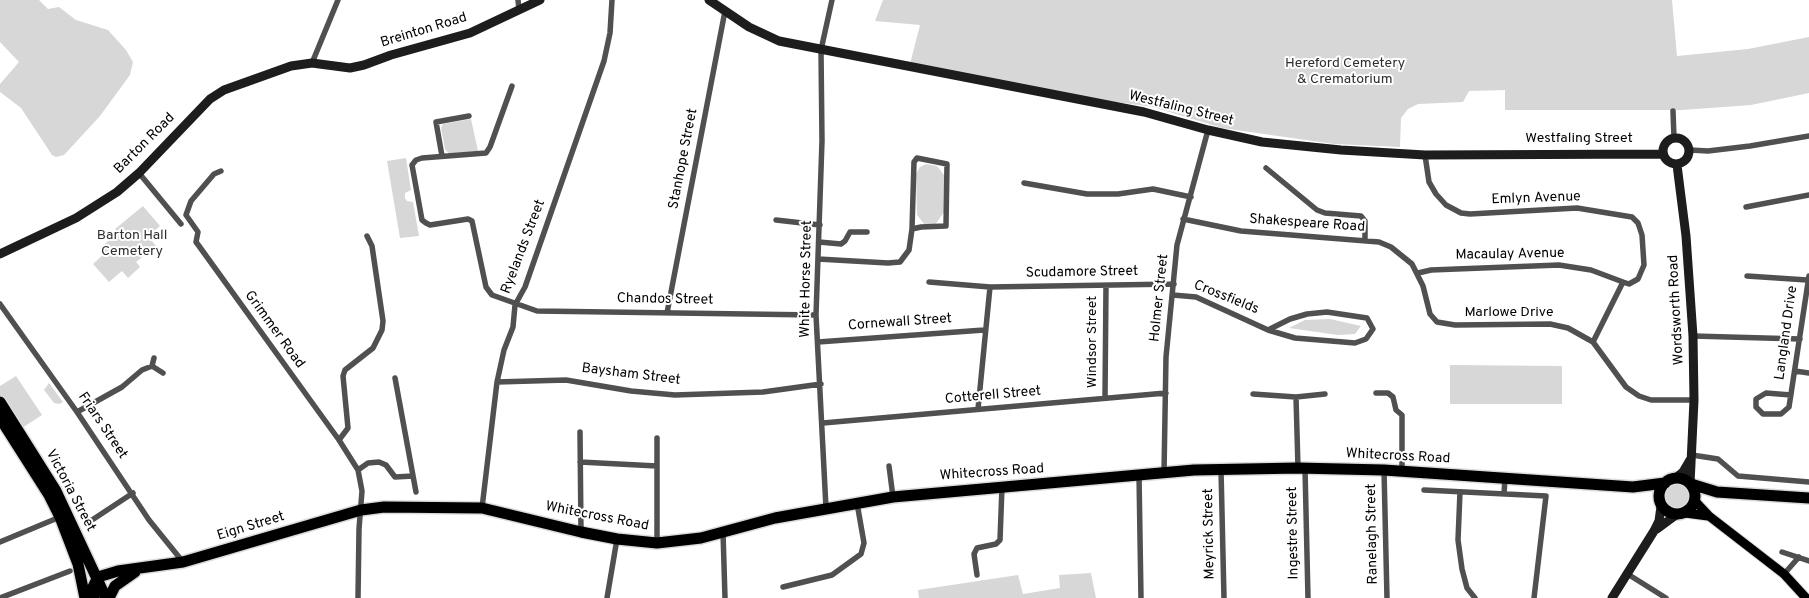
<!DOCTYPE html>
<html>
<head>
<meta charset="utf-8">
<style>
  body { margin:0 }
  canvas { display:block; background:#fff }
</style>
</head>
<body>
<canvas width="1809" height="598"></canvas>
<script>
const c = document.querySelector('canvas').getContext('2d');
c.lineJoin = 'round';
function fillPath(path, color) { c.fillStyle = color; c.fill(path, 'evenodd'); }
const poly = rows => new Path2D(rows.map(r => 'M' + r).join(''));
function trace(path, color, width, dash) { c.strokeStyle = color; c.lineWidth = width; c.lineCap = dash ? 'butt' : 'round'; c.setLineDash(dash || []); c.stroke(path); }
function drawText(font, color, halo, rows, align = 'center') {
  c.font = font + ' Overpass,sans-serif'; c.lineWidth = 4; c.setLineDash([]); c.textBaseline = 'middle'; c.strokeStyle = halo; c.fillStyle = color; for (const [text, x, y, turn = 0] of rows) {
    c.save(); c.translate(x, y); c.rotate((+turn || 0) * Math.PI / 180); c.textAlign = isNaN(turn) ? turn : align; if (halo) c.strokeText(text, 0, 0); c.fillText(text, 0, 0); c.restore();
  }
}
const green = poly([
  [0,0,39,0,48,9,59,7,76,20,108,30,126,50,133,62,130,75,100,116,64,155,56,157,52,155,21,108,0,92,0,84,19,62,0,42],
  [883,0,1672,0,1677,56,1748,49,1809,37,1809,93,1751,105,1682,110,1505,110,1505,90,1469,91,1463,102,1418,104,1408,109,1401,118,1400,147,1334,144,1222,128,1153,107,1102,100,910,64,920,25,875,21],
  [471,119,478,151,449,154,445,149,441,128,443,124],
  [406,158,411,190,405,193,405,198,407,201,413,202,419,236,400,238,387,161],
  [926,164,937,166,944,175,944,212,935,225,925,225,917,215,916,174,920,167],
  [143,206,160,226,148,236,156,246,136,262,140,267,128,278,122,271,109,282,93,264,105,253,101,247,118,233,115,229],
  [1330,319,1361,326,1355,334,1338,335,1289,328,1305,320],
  [1450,365,1562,366,1562,404,1450,404],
  [16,376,42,415,22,428,0,395,0,386],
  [49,383,63,402,59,404,54,403,44,390],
  '1663 497a14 14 0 1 1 28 0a14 14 0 1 1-28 0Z',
  [1091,573,1096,598,919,598,918,590,1018,575,1023,594,1060,588,1059,575]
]);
const street = poly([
  [518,0,519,10],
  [312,63,338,0],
  [512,86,490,147,486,153,422,158,416,160,412,165,422,220,426,223,430,225,468,219,472,221,486,287,492,295,537,311,816,315],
  [1673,111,1674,138],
  [1690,150,1708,151,1750,146,1809,136],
  [1425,155,1429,182,1436,194,1446,205,1461,213,1470,214,1577,208,1632,217,1638,223,1642,235,1644,265,1638,279,1629,284,1623,282],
  [442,156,436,122,469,116],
  [1266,168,1317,210,1325,213,1361,216,1365,221,1365,240],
  [221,171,214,174,191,201,186,215,198,232,196,242,199,246,339,440,358,470,362,491,359,529,358,598],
  [139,173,181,224],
  [1024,183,1087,194,1118,194,1153,189,1191,197],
  [1746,207,1809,195],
  [1183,219,1241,231,1379,242,1391,247,1412,264,1423,286,1430,314,1437,322,1455,325,1550,324,1568,328,1593,342,1626,387,1639,396,1651,400,1694,400],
  [776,220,820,225],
  [819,242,841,244,845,241,850,232,867,232],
  [818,259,888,263,900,262,909,250,912,229,914,162,917,158,947,164,946,226,921,227,912,229],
  [1418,273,1431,270,1559,265,1591,270,1623,282,1593,342],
  [1747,276,1807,280],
  [929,282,990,287,1174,284],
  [1173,295,1196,297,1268,330,1295,338,1355,343,1366,339,1373,329,1367,318,1327,312,1307,314,1290,319,1268,330],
  [0,304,77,412,149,520,183,562],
  [667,313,725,11],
  [1693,336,1800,339],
  [818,342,984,330],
  [152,366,154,358],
  [1795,371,1809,373],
  [395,378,416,492],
  [497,382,566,380,631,391,675,395,763,392,821,384],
  [1376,393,1388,393,1393,397,1396,410,1402,415,1402,471],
  [1253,394,1296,397],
  [1791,395,1766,393,1756,399,1756,407,1763,414,1781,414,1789,407,1809,276],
  [1105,398,1106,286],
  [978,409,990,287],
  [77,412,122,387,142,370,152,366,163,373],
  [823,423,1166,393],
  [580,432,581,532],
  [657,438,657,543],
  [339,440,348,428,343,376,345,370,373,348,382,330,383,321,372,246,367,236],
  [1692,455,1718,459,1738,476,1809,482],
  [580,462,657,466],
  [889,466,893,497],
  [1298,468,1296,397,1325,394],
  [1305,468,1308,598],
  [1221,469,1224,598],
  [358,470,368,463,379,462,386,465,395,477,413,476],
  [1384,470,1387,598],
  [1164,473,1166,357,1177,245,1208,130],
  [1139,475,1141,598],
  [1424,490,1546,496,1534,598],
  [1460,492,1458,540,1462,569,1467,588,1475,598],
  [1504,494,1505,478],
  [482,508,497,382,504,350,513,327,515,305,525,287,604,61,610,33,612,0],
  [826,508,816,315,822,141,821,50,832,0],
  [89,522,133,493],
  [723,532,725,598],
  [0,542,60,517],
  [1782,552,1809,561],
  [1626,573,1666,598],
  [1784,574,1799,557],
  [977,575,974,554,977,548,996,544,1000,540,1002,487],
  [783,587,832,575,861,554,864,543,857,503],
  [0,598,70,571],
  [607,598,617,539]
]);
const secondary = poly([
  [709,0,749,27,779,41,1144,112,1208,130,1262,142,1341,150,1425,155,1663,154],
  '1663 151a13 13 0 1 1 26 0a13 13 0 1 1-26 0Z',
  [1677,165,1686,236,1693,336,1694,400,1690,484],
  [0,254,76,218,117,192,139,173,210,99,224,90,291,66,312,63,350,68,364,65,391,55,470,33,540,0],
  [1676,478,1683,472,1690,460],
  [1657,529,1676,515],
  [1612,598,1654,531,1659,521,1661,506]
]);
const primary = poly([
  [1695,501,1709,516,1784,574,1806,598],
  [1685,513,1708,516]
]);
const highway = poly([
  [0,402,56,491,106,598],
  [0,418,49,495,60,517,78,564,85,598],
  '1659 496a18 18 0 1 1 36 0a18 18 0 1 1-36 0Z',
  [1691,484,1717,492,1809,498],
  [98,577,118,571,183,562,361,510,384,507,482,508,581,532,617,539,657,543,701,538,775,518,893,497,1194,470,1298,468,1384,470,1633,487,1665,483],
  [94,598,93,587,98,577],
  [109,598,115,586,135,572]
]);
const streetNames = [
  ["Breinton Road",424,31,-17],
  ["Westfaling Street",1181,109,14],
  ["Westfaling Street",1579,139],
  ["Barton Road",145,144,-45],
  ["Stanhope Street",684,159,-79],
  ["Emlyn Avenue",1536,199,-2],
  ["Shakespeare Road",1307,224,4],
  ["Ryelands Street",524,247,-69],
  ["Macaulay Avenue",1510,255,-1],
  ["Scudamore Street",1082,273,-1],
  ["White Horse Street",807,279,-89],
  ["Holmer Street",1160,298,-84],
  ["Crossfields",1226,298,22],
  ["Chandos Street",665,300,1],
  ["Wordsworth Road",1677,310,-93],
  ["Marlowe Drive",1509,313],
  ["Cornewall Street",900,323,-4],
  ["Grimmer Road",274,330,54],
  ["Langland Drive",1787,333,-82],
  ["Windsor Street",1093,342,-90],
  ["Baysham Street",631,375,7],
  ["Cotterell Street",993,396,-5],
  ["Friars Street",102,426,56],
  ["Whitecross Road",1398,457,3],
  ["Whitecross Road",992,473,-4],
  ["Victoria Street",70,491,62],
  ["Whitecross Road",597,517,11],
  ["Eign Street",251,527,-17],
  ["Ingestre Street",1294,533,-91],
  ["Meyrick Street",1210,534,-91],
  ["Ranelagh Street",1373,534,-91]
];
const parkNames = [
  ["Hereford Cemetery",1345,64],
  ["& Crematorium",1345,80],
  ["Barton Hall",132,236],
  ["Cemetery",132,252]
];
fillPath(green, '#d7d7d7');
trace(primary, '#dbdbdb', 11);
trace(highway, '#dbdbdb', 14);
trace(street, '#505050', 5.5);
trace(secondary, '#1d1d1d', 9);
trace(primary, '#000', 9);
trace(highway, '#000', 11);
drawText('14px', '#000', '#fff', streetNames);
drawText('14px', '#2e2e2e', '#fff', parkNames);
</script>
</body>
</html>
